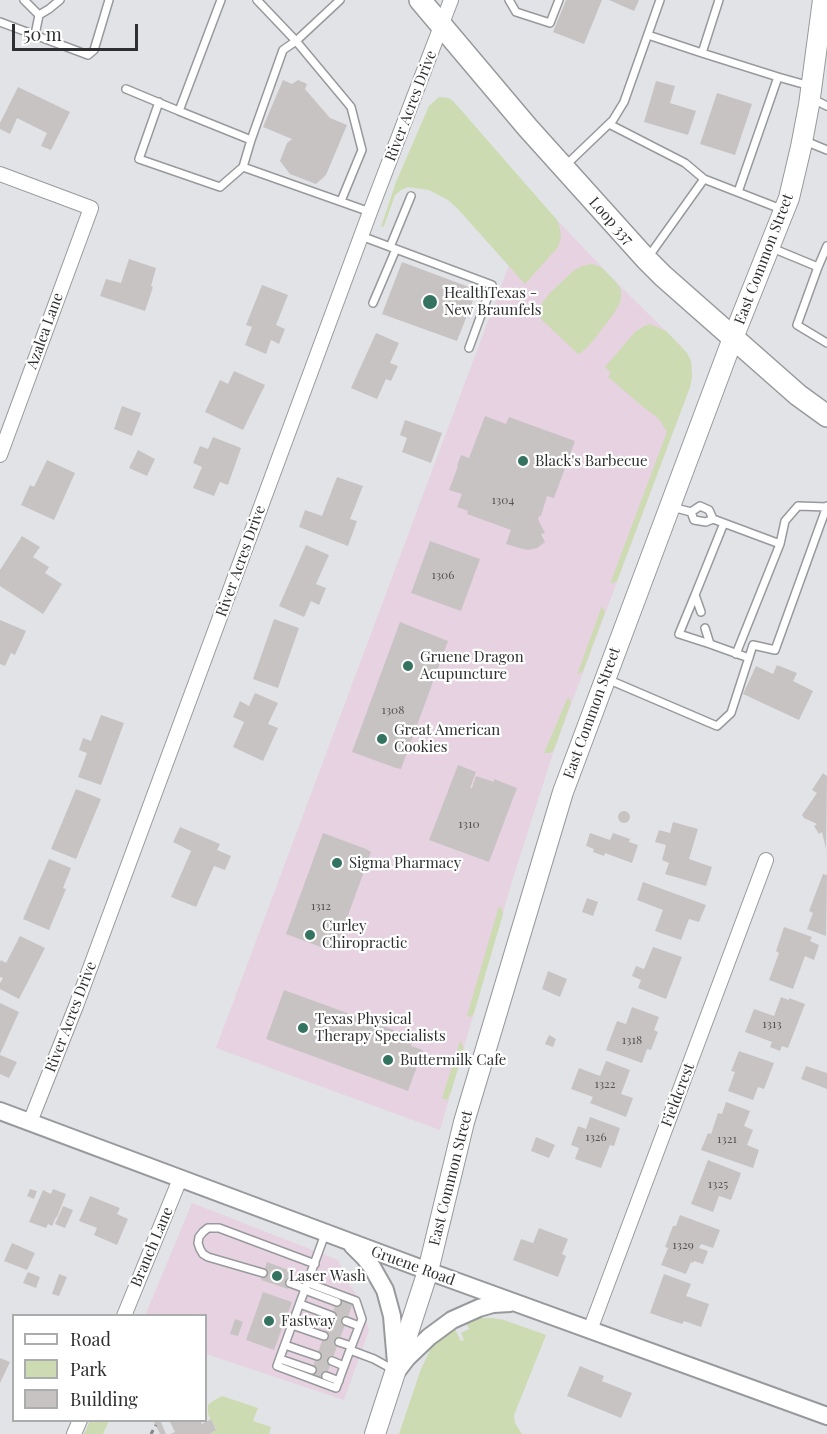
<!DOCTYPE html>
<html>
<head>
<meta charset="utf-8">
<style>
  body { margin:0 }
  #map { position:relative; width:827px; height:1434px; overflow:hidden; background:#e1e3e6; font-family:"Playfair Display",serif }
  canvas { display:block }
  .legend { position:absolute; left:12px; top:1314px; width:195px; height:108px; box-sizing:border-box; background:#fff; border:2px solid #abacac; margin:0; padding:8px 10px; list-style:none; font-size:18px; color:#2e2f30 }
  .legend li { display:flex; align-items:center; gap:12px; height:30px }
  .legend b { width:30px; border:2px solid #abacac }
  .scale { position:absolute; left:12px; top:24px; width:126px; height:27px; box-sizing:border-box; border:3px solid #2e2f30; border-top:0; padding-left:8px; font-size:18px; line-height:21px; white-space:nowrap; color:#2e2f30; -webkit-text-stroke:4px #fff; paint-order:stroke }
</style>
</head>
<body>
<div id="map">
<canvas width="827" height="1434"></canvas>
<ul class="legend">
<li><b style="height:8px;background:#fff"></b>Road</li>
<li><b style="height:16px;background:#ccdbb1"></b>Park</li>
<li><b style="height:16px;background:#c8c3c3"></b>Building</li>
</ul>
<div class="scale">50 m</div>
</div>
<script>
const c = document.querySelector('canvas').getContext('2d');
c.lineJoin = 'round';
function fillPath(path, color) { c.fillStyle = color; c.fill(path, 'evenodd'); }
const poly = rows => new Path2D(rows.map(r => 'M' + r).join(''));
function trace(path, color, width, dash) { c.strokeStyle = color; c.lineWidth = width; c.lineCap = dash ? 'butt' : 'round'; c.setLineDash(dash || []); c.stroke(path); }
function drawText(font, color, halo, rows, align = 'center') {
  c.font = font + ' "Playfair Display",serif'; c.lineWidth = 4.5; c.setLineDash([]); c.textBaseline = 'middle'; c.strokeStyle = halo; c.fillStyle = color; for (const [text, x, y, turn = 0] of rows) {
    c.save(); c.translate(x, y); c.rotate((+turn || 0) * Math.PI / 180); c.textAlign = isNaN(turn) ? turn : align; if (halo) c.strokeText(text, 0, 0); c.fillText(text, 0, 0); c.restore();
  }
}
const commercial = poly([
  [557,220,616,282,681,346,691,361,692,377,690,387,554,750,513,878,440,1130,216,1048,509,265],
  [192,1203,338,1260,349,1284,359,1298,369,1330,344,1400,206,1354,206,1316,145,1316]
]);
const green = poly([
  [439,97,449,98,454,102,557,220,560,228,561,238,558,247,525,284,457,208,448,200,429,190,408,187,401,190,395,195,384,226,381,227,396,182,429,106],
  [592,264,601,267,616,282,621,290,621,297,620,303,614,313,593,341,582,352,578,354,541,319,539,312,539,307,550,293,573,271,582,266],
  [650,324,666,331,687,353,691,361,692,377,690,387,617,581,610,584,667,432,659,419,642,406,608,377,611,373,605,367,635,332,644,326],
  [602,606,605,612,583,671,577,675],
  [568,697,571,702,554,750,550,753,544,753],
  [499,906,502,909,503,914,474,1013,471,1017,467,1016],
  [460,1041,463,1046,463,1052,451,1092,447,1100,442,1098],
  [480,1318,492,1318,504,1320,546,1335,514,1415,515,1423,522,1434,399,1434,421,1369,433,1344,454,1327,461,1341,464,1340,461,1333,469,1329,466,1322],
  [222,1396,258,1408,253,1421,271,1427,269,1434,211,1434,211,1433,216,1429,208,1414,208,1405,213,1401],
  [90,1421,90,1420,109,1421,103,1434,84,1434]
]);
const building = poly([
  [566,0,602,0,584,44,553,32],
  [609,0,639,0,634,11],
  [283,80,292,84,298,80,307,84,305,89,330,118,347,125,326,175,316,184,290,174,280,161,287,143,292,139,263,127],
  [656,81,675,86,670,103,696,111,688,135,644,122],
  [18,87,70,112,51,150,41,146,47,133,17,118,10,134,0,129,0,123],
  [717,93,752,104,735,155,700,144],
  [129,259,156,268,151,286,153,287,145,311,100,296,106,279,121,283],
  [402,262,477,290,457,341,382,314],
  [262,285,288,295,276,325,285,329,279,344,271,340,266,354,245,345,252,327,246,325],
  [376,333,399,343,390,363,398,366,391,381,386,379,377,399,351,388],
  [234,371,265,385,243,430,205,412,220,380,228,384],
  [122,406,141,413,132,436,114,429],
  [485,416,506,424,509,417,575,441,554,498,547,496,541,516,540,515,538,519,545,533,541,534,545,542,537,548,528,550,519,548,506,544,511,530,467,514,468,511,457,507,462,494,449,490,458,466,457,466,461,455,469,458],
  [405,420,442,433,431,463,402,452,407,438,400,435],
  [213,437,241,448,228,485,220,482,214,496,193,488,202,467,193,463,200,446,208,449],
  [138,450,155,459,147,476,129,468],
  [47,460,75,473,54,520,21,505,30,485,34,487],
  [337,477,363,486,350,519,357,521,348,546,299,527,305,510,322,516],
  [22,536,40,547,33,557,49,567,45,573,62,584,43,614,0,586,0,570],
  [430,541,480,559,461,611,411,593],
  [306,545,329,555,316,584,326,588,319,605,311,601,304,617,279,606],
  [274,619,299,628,278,688,253,679],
  [0,620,26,631,15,655,11,653,5,666,0,664],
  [400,622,448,641,401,769,396,768,352,752],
  [777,665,797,673,793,681,813,691,799,720,743,694,756,666,773,674],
  [255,693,278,703,268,724,278,728,263,761,233,747,244,722,233,717,240,701,249,706],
  [101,715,124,723,101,785,78,777,87,753,79,750,83,738,91,741],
  [458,765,476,772,470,788,472,788,476,776,494,782,494,779,517,788,489,862,429,840],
  [823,773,827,776,826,849,822,832,819,834,814,826,817,824,804,818,802,815,817,793,812,790],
  [76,789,101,799,76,859,51,849],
  '618 817a6 6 0 1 1 12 0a6 6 0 1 1-12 0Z',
  [673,822,698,829,689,859,712,867,706,886,665,874,669,863,662,860,666,845,655,842,659,830,670,833],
  [180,827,220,844,217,850,231,856,225,870,214,866,196,907,171,897,191,851,173,842],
  [323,833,366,849,371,852,335,951,330,949,329,950,286,934],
  [590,833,610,840,613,833,630,839,629,842,638,845,632,863,605,853,604,856,593,852,594,849,586,846],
  [49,859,71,868,63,888,66,889,49,930,23,919],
  [823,874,827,875,826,936,807,929,813,913,809,911],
  [643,882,706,905,699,922,689,919,681,940,655,931,663,910,637,900],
  [587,898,598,902,593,916,582,912],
  [784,927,812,937,810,941,819,945,814,960,805,956,793,989,769,980,779,953,776,951],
  [20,936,45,948,19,999,0,989,0,983,3,978,0,977,0,962,1,960,6,963],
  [653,947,682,957,666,999,638,988,641,980,632,976,636,966,644,969],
  [548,971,567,979,560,997,542,989],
  [284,990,413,1037,411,1046,423,1050,408,1091,266,1039],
  [781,997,789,1000,789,998,805,1004,788,1048,782,1046,780,1051,770,1047,772,1042,745,1032,754,1009,774,1016],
  [0,1003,19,1012,0,1054],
  [632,1007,659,1017,654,1030,658,1032,651,1050,647,1049,642,1063,606,1050,617,1021,626,1024],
  [549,1035,556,1039,553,1047,545,1044],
  [739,1051,774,1063,764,1089,758,1087,753,1100,728,1091,735,1072,731,1071],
  [0,1055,17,1062,9,1078,0,1074],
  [606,1061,630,1070,621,1094,633,1098,626,1117,590,1103,593,1097,571,1089,579,1068,600,1076],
  [806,1066,827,1073,827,1089,801,1079],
  [726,1102,750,1111,744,1126,753,1130,747,1145,759,1150,753,1168,701,1150,708,1133,711,1134,718,1113,722,1114],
  [590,1117,620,1128,614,1146,610,1145,601,1168,575,1159,579,1148,571,1145,578,1126,586,1129],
  [536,1137,555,1145,549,1158,531,1151],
  [708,1160,741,1173,731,1200,719,1196,713,1212,691,1204],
  [30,1189,37,1191,34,1199,27,1196],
  [53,1189,66,1194,57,1217,56,1217,52,1226,48,1224,46,1228,29,1222,43,1190,51,1194],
  [90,1196,120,1208,117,1214,128,1219,117,1245,94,1235,97,1228,79,1221],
  [63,1206,73,1210,65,1228,55,1224],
  [680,1215,720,1230,713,1248,701,1244,699,1248,708,1251,703,1264,694,1261,693,1263,691,1262,686,1274,661,1265,668,1248,665,1247,673,1226,676,1226],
  [539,1228,568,1239,562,1254,566,1256,558,1277,513,1260,521,1239,533,1243],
  [12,1243,35,1253,27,1270,4,1261],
  [267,1262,294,1272,288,1289,261,1280],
  [28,1272,40,1277,36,1288,23,1283],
  [59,1274,67,1277,59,1296,52,1294],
  [664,1274,691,1284,686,1296,709,1304,701,1327,684,1321,682,1324,650,1313],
  [263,1292,292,1302,274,1350,246,1340],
  [338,1298,353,1303,325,1379,310,1374],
  [235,1319,243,1322,238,1336,230,1334],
  [0,1358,10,1362,0,1383],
  [580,1366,604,1376,602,1381,632,1393,621,1418,567,1396],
  [211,1419,216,1430,211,1433,211,1434,170,1434,175,1432,169,1420,200,1420,202,1424],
  [155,1420,161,1420,161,1422,166,1434,160,1434,154,1422]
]);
const path = poly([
  [151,1434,156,1425]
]);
const service = poly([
  [24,0,39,15,35,35],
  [221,0,179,111,251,140,243,167,370,212],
  [257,0,296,41,351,107,362,150,341,201],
  [509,0,516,12,550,23,559,0],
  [719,0,702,53,778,77,810,86],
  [39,15,49,9,60,0],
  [0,22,88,55,94,50,109,0],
  [648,35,702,53],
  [126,89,179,111],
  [813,99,827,106],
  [159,102,139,159,220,187,243,167],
  [609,124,685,163,704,179],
  [251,140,283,50,296,41,340,0],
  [805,141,827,150],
  [565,166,613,120,624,102,660,0],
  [738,192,778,77],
  [361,236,492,285,469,348],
  [390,247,411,196],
  [772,248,818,267,827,246],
  [649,256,704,179,781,209],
  [818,267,797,325,827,343],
  [373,303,396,249],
  [672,507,691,512,700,506,709,510,713,519,706,522,694,520,691,512],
  [713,519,780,544],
  [695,595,679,634,710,644],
  [701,612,695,595,724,523],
  [705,628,710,644,749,658],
  [736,654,780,544,785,521,798,506,827,507],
  [607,679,717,726,731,713,753,645,775,650,827,506],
  [325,1234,277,1366,336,1388,350,1350,374,1359,394,1370],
  [263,1273,208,1257,203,1254,200,1249,198,1243,199,1237,203,1232,208,1228,219,1228,315,1264],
  [290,1283,306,1289],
  [308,1283,356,1301,362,1319,350,1350],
  [305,1290,337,1302],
  [300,1304,332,1316],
  [346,1321,359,1326],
  [292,1325,324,1336],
  [339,1342,351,1346],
  [285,1345,317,1356],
  [280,1359,312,1370],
  [332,1361,344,1366],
  [326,1376,339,1381]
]);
const minor = poly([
  [0,174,91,208,0,455],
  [30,1122,76,1006,370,212,451,0],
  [124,1316,180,1179],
  [590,1330,766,860],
  [74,1434,80,1420]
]);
const tertiary = poly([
  [0,1111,428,1271,827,1416],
  [352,1245,364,1257,372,1267,385,1290,392,1316,396,1363],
  [397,1371,407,1358,429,1337,452,1320,479,1308,493,1304,510,1303]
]);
const secondary = poly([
  [375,1434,428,1271,464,1122,563,792,733,338,789,198,801,147,809,105,823,0]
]);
const primary = poly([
  [420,0,528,128,646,259,663,276,798,395,827,416]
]);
const markers = [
  [430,302,8,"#347360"],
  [523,461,6,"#347360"],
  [408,666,6,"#347360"],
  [382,739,6,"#347360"],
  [337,863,6,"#347360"],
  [310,935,6,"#347360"],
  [303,1028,6,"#347360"],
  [388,1060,6,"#347360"],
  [277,1276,6,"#347360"],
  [269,1321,6,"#347360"]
];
const numberNames = [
  ["1304",503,500],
  ["1306",443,575],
  ["1308",393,710],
  ["1310",469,824],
  ["1312",321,906],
  ["1313",772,1024],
  ["1318",632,1040],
  ["1322",605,1084],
  ["1326",596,1137],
  ["1321",727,1139],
  ["1325",718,1184],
  ["1329",683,1245]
];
const streetNames = [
  ["River Acres Drive",411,106,-69],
  ["Loop 337",611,221,48],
  ["East Common Street",764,259,-69],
  ["Azalea Lane",45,331,-70],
  ["River Acres Drive",241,561,-70],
  ["East Common Street",592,713,-70],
  ["River Acres Drive",71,1017,-69],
  ["Fieldcrest",678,1095,-69],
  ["East Common Street",451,1178,-76],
  ["Branch Lane",152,1247,-67],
  ["Gruene Road",413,1266,20]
];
const poiNames = [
  ["HealthTexas -",444,293],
  ["New Braunfels",444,310],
  ["Black's Barbecue",535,461],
  ["Gruene Dragon",420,657],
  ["Acupuncture",420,674],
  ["Great American",394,730],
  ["Cookies",394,747],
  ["Sigma Pharmacy",349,863],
  ["Curley",322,926],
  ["Chiropractic",322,943],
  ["Texas Physical",315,1019],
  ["Therapy Specialists",315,1036],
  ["Buttermilk Cafe",400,1060],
  ["Laser Wash",289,1276],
  ["Fastway",281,1321]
];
fillPath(commercial, '#e7d2e1');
fillPath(green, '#ccdbb1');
fillPath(building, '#c8c3c3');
trace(service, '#97999c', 10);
trace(minor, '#97999c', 16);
trace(tertiary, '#97999c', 20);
trace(secondary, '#97999c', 22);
trace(primary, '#97999c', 24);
trace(path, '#848688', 3, [4.5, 4.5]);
trace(service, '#fff', 7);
trace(minor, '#fff', 14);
trace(tertiary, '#fff', 16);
trace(secondary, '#fff', 20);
trace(primary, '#fff', 21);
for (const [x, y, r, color] of markers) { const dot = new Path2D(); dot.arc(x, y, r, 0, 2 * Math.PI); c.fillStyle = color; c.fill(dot); trace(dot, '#fff', 2); }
drawText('12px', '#545455', null, numberNames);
drawText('15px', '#2e2f30', '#fff', streetNames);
drawText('15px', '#2e2f30', '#fff', poiNames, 'left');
</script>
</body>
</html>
